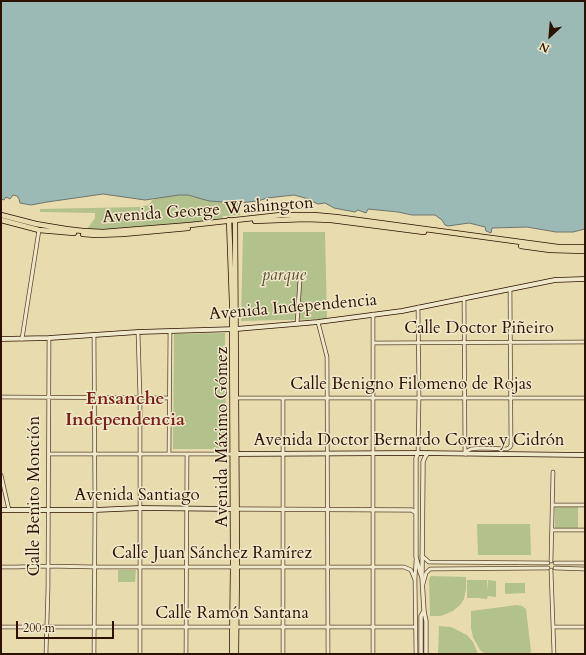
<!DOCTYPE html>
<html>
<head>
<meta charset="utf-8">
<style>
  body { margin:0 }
  #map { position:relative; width:586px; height:655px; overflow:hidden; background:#e8dcae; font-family:Cardo,serif }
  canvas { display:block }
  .frame { position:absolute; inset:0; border:2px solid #2c1000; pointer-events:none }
  .north { position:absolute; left:530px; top:16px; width:40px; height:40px; -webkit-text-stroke:3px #f0e8ca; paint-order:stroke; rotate:206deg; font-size:11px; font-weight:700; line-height:16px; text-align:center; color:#2c1000 }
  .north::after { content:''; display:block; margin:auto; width:14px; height:18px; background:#2c1000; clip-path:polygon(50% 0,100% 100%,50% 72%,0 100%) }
  .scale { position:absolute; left:16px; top:621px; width:98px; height:18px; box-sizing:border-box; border:2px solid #2c1000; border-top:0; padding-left:5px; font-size:12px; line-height:14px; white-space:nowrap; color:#2c1000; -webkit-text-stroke:3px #f0e8ca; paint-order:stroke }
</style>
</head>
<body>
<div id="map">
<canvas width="586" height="655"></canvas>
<div class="frame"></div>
<div class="north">N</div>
<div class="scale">200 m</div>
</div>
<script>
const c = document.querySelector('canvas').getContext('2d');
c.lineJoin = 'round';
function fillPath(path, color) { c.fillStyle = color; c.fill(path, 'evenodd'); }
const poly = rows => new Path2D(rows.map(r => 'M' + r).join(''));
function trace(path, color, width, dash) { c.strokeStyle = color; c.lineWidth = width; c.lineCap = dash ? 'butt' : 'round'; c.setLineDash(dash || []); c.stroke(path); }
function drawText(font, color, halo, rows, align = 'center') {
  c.font = font + ' Cardo,serif'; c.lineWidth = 3; c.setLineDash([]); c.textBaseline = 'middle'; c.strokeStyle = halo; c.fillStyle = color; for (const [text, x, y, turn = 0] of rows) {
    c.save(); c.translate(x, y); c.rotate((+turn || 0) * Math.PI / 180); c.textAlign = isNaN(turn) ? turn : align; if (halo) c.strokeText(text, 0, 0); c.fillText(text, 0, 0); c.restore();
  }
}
const green = poly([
  [172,195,188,195,209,201,238,203,240,215,223,216,222,220,119,229,87,231,88,227,91,224,95,218,95,213,40,212,40,209,140,207,148,205,151,202,152,200],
  [243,232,325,232,327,319,241,321],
  [225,333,226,449,173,449,174,334],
  [555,506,578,506,578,528,555,528],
  [477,524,530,524,531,555,478,555],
  [118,570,136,570,135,582,118,582],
  [431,576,466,577,466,589,464,599,460,605,453,611,441,616,430,616,429,579],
  [467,580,477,580,477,598,467,598],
  [477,580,487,580,488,592,488,580,496,581,496,597,488,596,487,599,477,598],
  [505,583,525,583,525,593,505,594],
  [517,605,522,606,526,609,531,651,530,654,485,654,480,650,473,637,471,628,471,611],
  [439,626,451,627,467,635,473,642,478,654,438,654]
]);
const water = poly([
  [1,1,585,1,585,229,573,232,556,232,527,227,492,228,491,233,486,231,485,227,469,223,448,226,445,225,442,220,435,215,412,215,398,212,368,209,366,213,358,210,355,212,334,208,325,203,318,204,305,198,294,195,267,198,258,201,238,203,209,201,188,195,179,195,145,200,103,194,47,202,31,205,20,203,19,199,17,196,13,195,10,199,6,197,4,200,1,199,1,1]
]);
const minor = poly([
  [464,298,465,454],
  [373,314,373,654],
  [318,322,327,357,328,654],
  [297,324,300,279],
  [138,332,140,398,140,654],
  [22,339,39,230],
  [373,343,585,342],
  [1,397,170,398],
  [236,398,585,398],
  [283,398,283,654],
  [418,453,419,398,418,307],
  [49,454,233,454],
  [169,454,170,331],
  [466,454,467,451,471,449,481,448,507,449,510,447,511,445,510,289],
  [1,475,9,510],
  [552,505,585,505],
  [552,530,585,530],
  [422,556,429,562,548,563],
  [551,561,553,472],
  [555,563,585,563],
  [1,567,16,567,48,566,95,567,404,567,411,570,415,580],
  [555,568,585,569],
  [551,570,554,654],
  [423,584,426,573,430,569,548,568],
  [1,627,416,627],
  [553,627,585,627],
  [46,654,48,588,49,338],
  [94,654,95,510,94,335],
  [186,654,187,454],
  [416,654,415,580,416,560]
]);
const tertiary = poly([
  [418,453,416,458,416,557,420,572,422,577],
  [237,509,412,510,416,513],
  [421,654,421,616,424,611],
  [426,654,426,621,424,611,422,578,423,469,423,462,425,457,428,453]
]);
const secondary = poly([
  [1,339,49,338,138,332,236,329,318,322,402,311,555,280,585,279],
  [233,454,418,453,585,455],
  [1,510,95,510,140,508,234,509]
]);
const primary = poly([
  [229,220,232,302,233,566,232,654],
  [235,220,237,566,236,654]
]);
const trunk = poly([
  [1,215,36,224,66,229,83,231,103,232,190,225,281,215,314,215,336,217,558,247,585,247],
  [1,220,39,230,74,233],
  [255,221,305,219,331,220,424,232],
  [83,234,96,235,123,234,188,228],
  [521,246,550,250,585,251]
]);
const streetNames = [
  ["Avenida George Washington",208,211,-4],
  ["Avenida Independencia",293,308,-5],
  ["Calle Doctor Piñeiro",479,329],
  ["Calle Benigno Filomeno de Rojas",411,385],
  ["Avenida Máximo Gómez",223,437,-90],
  ["Avenida Doctor Bernardo Correa y Cidrón",409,441],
  ["Calle Benito Monción",35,496,-90],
  ["Avenida Santiago",137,496],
  ["Calle Juan Sánchez Ramírez",212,554],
  ["Calle Ramón Santana",232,614]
];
const parkNames = [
  ["parque",284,276]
];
const neighbourhoodNames = [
  ["Ensanche",125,400],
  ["Independencia",125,421]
];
fillPath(green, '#b3c18c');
fillPath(water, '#9bb9b5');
trace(water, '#6f756d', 1);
trace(minor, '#5b432c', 4.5);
trace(tertiary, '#5b432c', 5);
trace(secondary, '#2c1000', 5.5);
trace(primary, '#2c1000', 6);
trace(trunk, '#2c1000', 6);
trace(minor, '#f0e8ca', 3);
trace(tertiary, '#f0e8ca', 3.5);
trace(secondary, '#f0e8ca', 4);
trace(primary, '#e8dcae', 4.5);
trace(trunk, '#e8dcae', 4.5);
drawText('17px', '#2c1000', '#f0e8ca', streetNames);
drawText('italic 17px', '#5b4e31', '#f0e8ca', parkNames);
drawText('bold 18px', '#7a1f14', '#f0e8ca', neighbourhoodNames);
</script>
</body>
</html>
